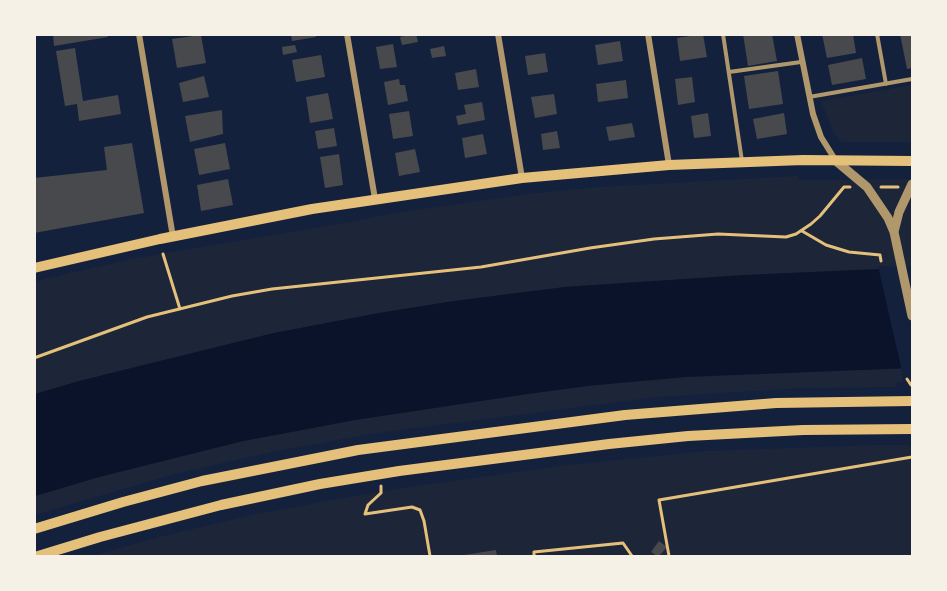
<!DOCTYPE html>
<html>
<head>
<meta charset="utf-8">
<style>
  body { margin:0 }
  #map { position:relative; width:947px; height:591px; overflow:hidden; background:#14213d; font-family:"Noto Sans",sans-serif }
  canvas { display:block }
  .frame { position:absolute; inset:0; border:36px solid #f6f1e7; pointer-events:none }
</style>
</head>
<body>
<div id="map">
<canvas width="947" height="591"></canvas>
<div class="frame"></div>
</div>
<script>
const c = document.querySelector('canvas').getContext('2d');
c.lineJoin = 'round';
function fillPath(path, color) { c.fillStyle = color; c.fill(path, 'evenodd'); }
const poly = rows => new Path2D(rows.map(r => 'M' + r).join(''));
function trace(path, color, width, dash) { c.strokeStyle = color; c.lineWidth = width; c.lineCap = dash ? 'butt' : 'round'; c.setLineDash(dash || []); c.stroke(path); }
const green = poly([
  [912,85,912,142,841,142,833,131,821,101],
  [798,176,799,180,912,179,912,270,815,272,620,283,565,287,454,301,379,313,274,333,122,370,35,394,35,282,45,279,132,259,355,221,395,213,527,194,599,187],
  [901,368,903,382,896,382,896,387,804,388,657,397,377,433,276,451,174,474,35,515,35,496,99,477,243,441,355,420,527,394,636,380,730,374],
  [873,445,906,445,912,447,912,556,92,556,163,536,256,514,394,489,568,465,706,451]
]);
const water = poly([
  [879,269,902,270,912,368,686,377,587,386,527,394,355,420,243,441,99,477,35,496,35,394,79,381,274,333,379,313,454,301,565,287,744,275]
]);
const pier = poly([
  [878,266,912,267,912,371,902,371]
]);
const building = poly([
  [53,34,107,34,108,37,54,46],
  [291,34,316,34,316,37,292,41],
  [412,34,416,34,418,42,402,45,400,37],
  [703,34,707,57,680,61,677,38],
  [743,34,772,34,777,61,748,66],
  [822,34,853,34,856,53,827,58],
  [900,34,912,34,912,68,907,69],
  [201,35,206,63,177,68,172,39],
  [620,41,623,61,598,65,595,45],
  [393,44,397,67,380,69,376,47],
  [295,45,297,52,283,55,282,47],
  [444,46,446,56,432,58,430,49],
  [75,48,83,101,118,95,121,114,79,121,77,104,65,106,56,51],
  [545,53,548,72,528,75,525,56],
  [321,55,325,77,296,82,292,60],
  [862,58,866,79,832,85,828,65],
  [476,69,479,87,458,90,455,73],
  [778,71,783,104,749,109,744,76],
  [204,76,209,97,183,102,179,83],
  [692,77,695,102,678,105,675,79],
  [399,79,400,85,405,85,408,101,388,105,384,82],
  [626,80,628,98,598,102,596,84],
  [328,93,333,119,310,123,306,97],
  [554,94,557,114,535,118,531,97],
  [482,102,485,120,458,125,456,116,466,114,464,105],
  [222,110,223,134,190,142,185,116],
  [409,111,413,136,393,139,389,114],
  [708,113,711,136,694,138,691,116],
  [784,113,787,134,757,139,753,119],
  [632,123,635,137,609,141,606,127],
  [334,128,337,146,318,149,315,131],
  [557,131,560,148,543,150,541,134],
  [483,134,487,154,465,158,462,138],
  [132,143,144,213,34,233,34,178,107,170,104,147],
  [225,143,230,169,199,175,194,149],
  [415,149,420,172,399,176,395,153],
  [339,154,343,185,325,188,320,157],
  [228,179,233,205,201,211,197,185],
  [659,541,667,547,659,556,657,556,651,552],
  [496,550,497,556,464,556,464,555]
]);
const path = poly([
  [881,187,898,187],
  [802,231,826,245,849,252,880,255,881,261],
  [163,254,180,309],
  [34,358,147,317,232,296,272,289,481,267,590,248,654,239,718,234,786,237,796,234,811,224,820,216,844,187,850,187],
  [907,379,911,385],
  [381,486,381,493,368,505,365,514,412,507,420,510,424,521,430,556],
  [534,556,534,552,623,543,632,556],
  [669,556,659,500,912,457]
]);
const service = poly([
  [723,34,742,161],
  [877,34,886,84],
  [729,72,801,62],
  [809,97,912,79]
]);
const minor = poly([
  [139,34,173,237],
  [347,34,375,199],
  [498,34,522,178],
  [648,34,669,165],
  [797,34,813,114,821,137,836,161]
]);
const tertiary = poly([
  [836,161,867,187,888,218,894,232,912,316],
  [894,232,899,212,912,184]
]);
const secondary = poly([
  [34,268,160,239,312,209,522,178,669,165,803,160,912,161],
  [34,529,123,502,202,481,358,450,625,415,776,403,912,401],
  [38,556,100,537,221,505,320,484,399,471,609,444,688,436,803,430,912,429]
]);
fillPath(green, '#1d2539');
fillPath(water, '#0b132b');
fillPath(pier, '#14213d');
fillPath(building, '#48494c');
trace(path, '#e5c07b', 3);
trace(service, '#b1986c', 4);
trace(minor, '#b1986c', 6);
trace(tertiary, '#b1986c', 9);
trace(secondary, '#e5c07b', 10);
</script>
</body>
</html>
